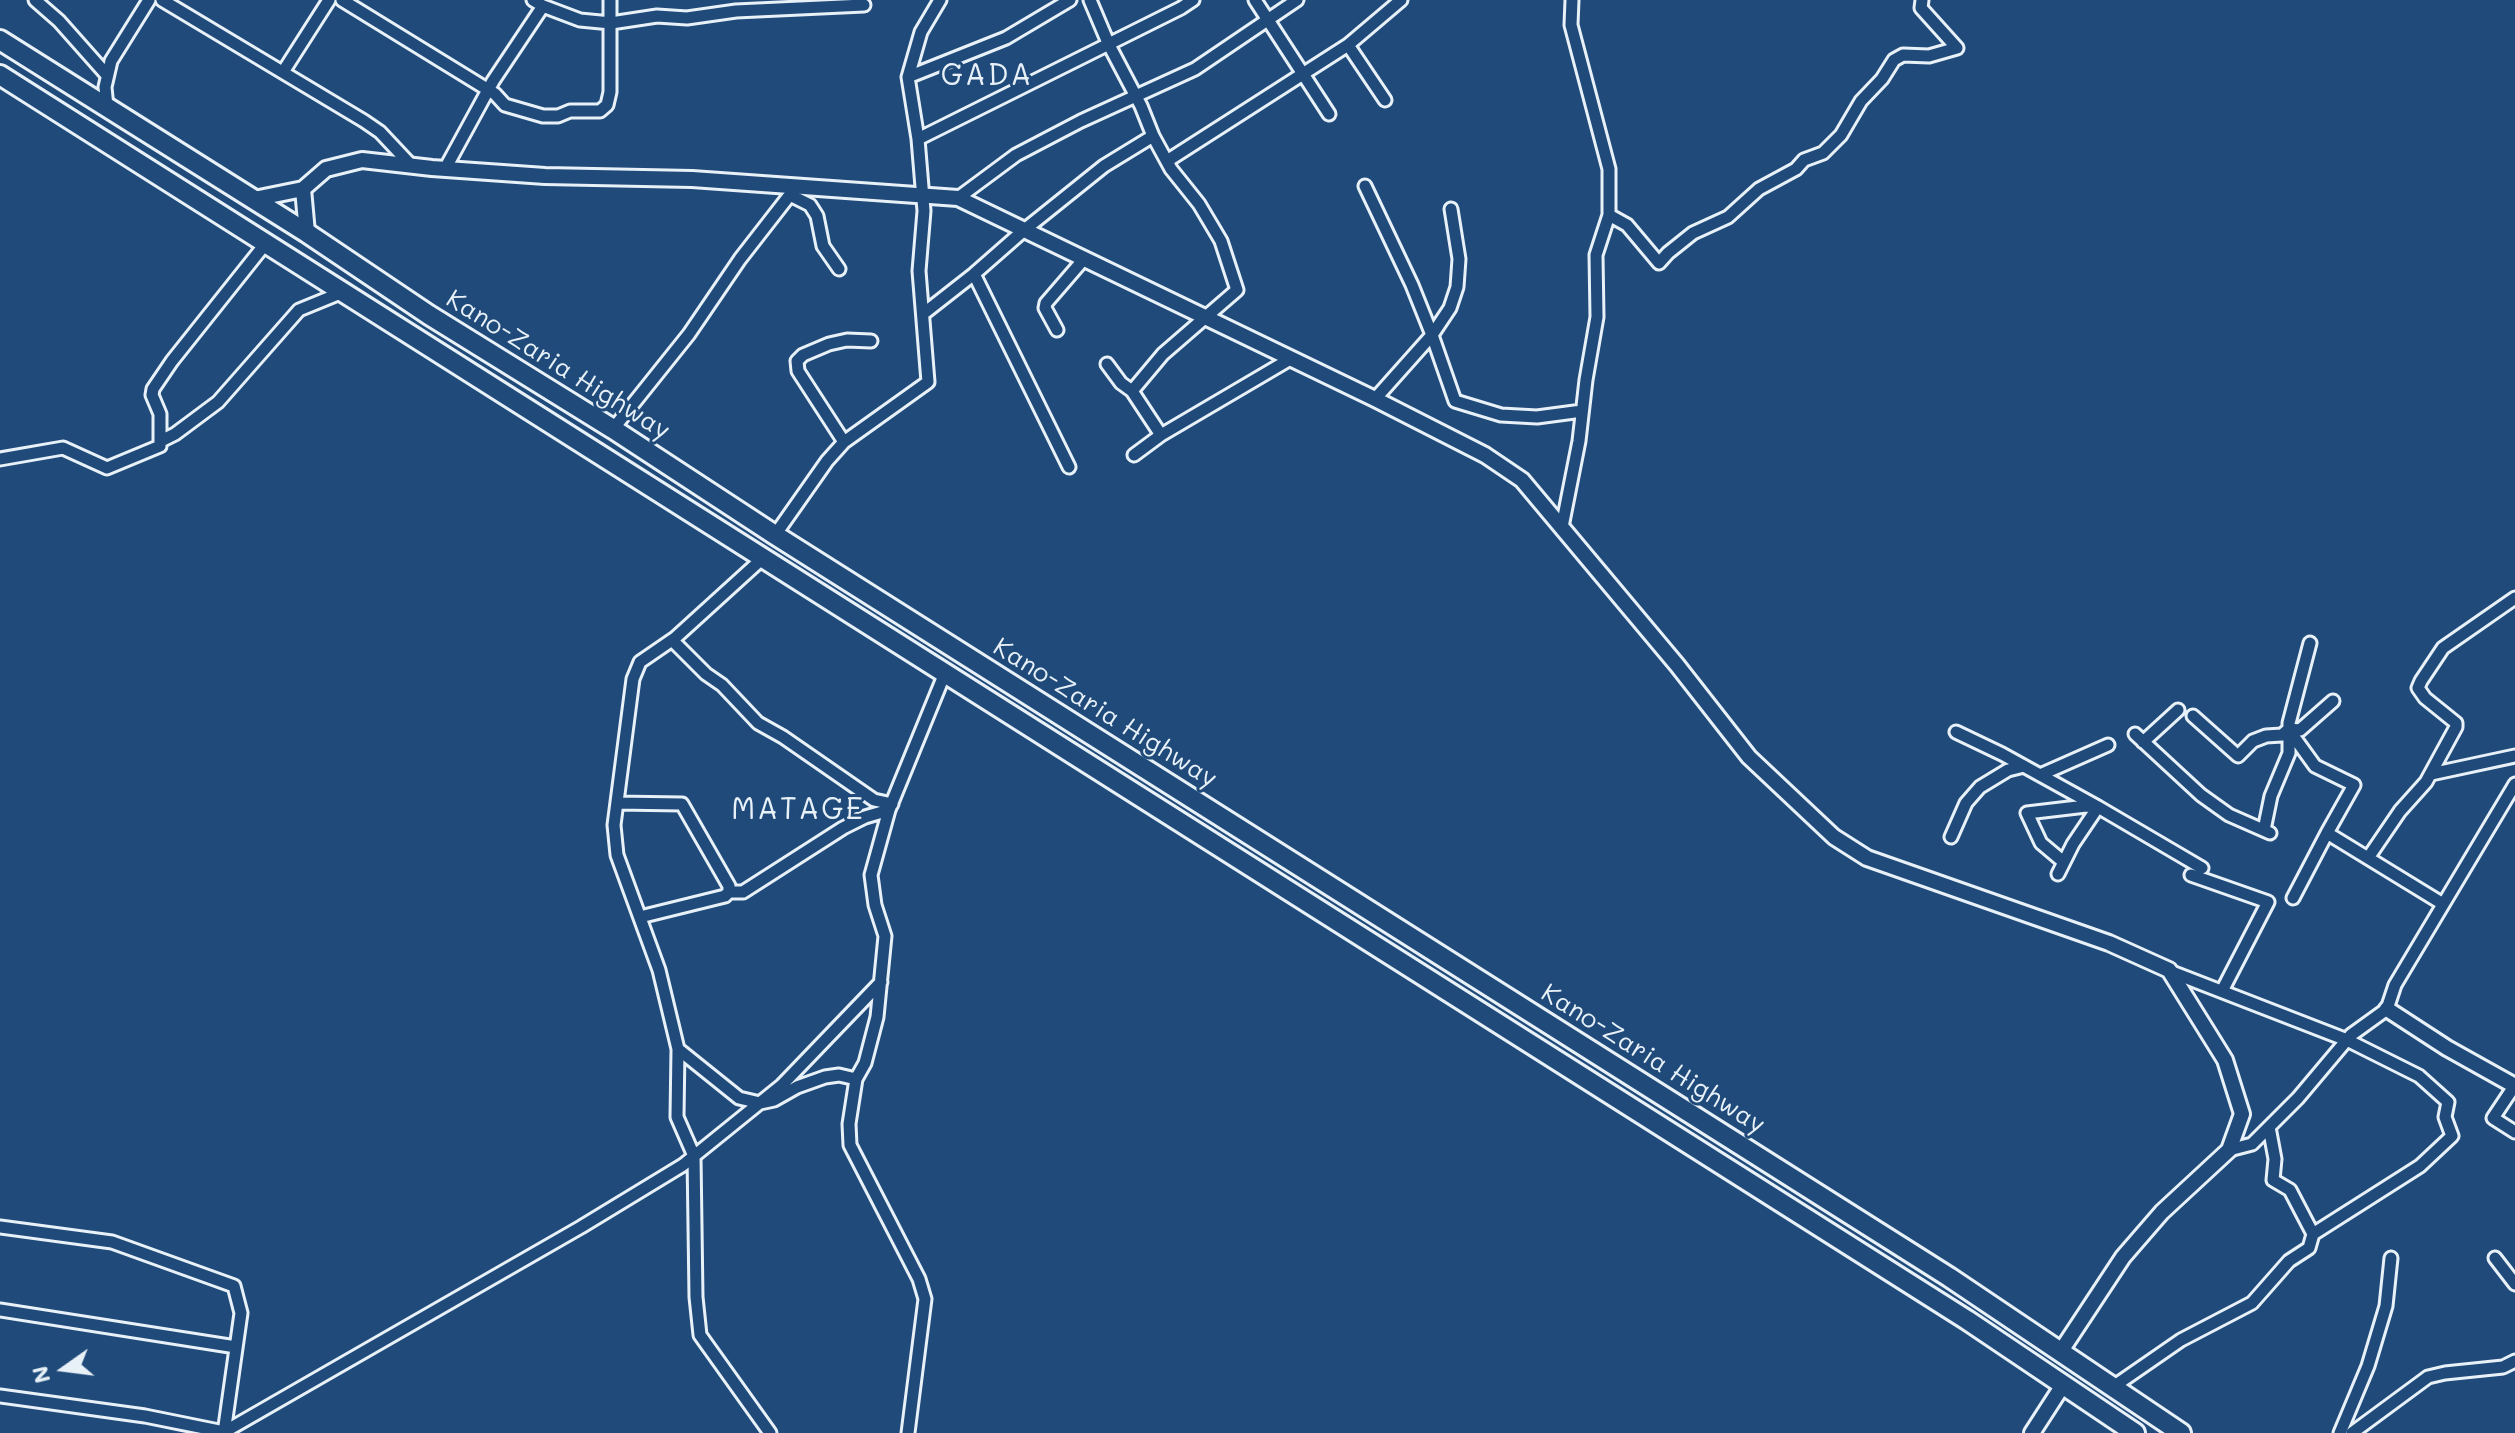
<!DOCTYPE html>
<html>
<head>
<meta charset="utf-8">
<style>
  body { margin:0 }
  #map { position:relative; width:2515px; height:1433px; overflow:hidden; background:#1f4a7a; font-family:Mali,sans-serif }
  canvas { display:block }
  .north { position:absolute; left:24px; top:1329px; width:80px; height:80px; -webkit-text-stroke:6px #1f4a7a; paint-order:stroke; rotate:256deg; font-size:22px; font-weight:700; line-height:32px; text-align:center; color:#e8f1f8 }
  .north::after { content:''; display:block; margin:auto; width:28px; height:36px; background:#e8f1f8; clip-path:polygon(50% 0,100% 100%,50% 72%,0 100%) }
</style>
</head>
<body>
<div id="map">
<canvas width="2515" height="1433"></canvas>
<div class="north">N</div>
</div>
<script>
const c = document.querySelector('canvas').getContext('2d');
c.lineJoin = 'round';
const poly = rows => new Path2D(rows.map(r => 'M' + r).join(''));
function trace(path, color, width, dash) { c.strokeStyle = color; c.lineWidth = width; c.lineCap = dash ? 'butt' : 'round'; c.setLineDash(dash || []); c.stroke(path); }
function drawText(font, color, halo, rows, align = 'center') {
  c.font = font + ' Mali,sans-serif'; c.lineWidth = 6; c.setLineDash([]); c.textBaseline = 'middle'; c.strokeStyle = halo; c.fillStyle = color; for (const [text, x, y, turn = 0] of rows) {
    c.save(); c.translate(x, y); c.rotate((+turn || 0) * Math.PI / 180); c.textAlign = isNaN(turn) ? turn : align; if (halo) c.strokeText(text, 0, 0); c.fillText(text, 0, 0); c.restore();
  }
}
const minor = poly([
  [35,0,59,21,106,74],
  [162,0,364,121,380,132,410,164],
  [342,0,495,94,505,105,543,116,558,116,570,111,600,111,607,105,610,92,610,0],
  [533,0,543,6,580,20,611,23,657,16,687,18,736,11,864,5],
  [1090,0,1109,45,1141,106,1153,136,1171,169,1199,204,1221,241,1237,290,1163,354,1132,391,1161,435],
  [1255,0,1329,114],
  [1348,45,1385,100],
  [283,72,329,0],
  [908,77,1006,38,1070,0],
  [107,107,105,87,111,61,149,0],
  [918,139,1181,8,1193,0],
  [1167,161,1348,45,1401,0],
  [445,169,493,81,543,6],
  [1365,186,1412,285,1432,335,1450,308,1457,287,1459,259,1451,209],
  [790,195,810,205,817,216,823,246,839,269],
  [958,198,1016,155,1081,121,1195,69,1297,0],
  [1609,215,1627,225,1659,263,1668,253,1693,233,1728,217,1759,189,1796,169,1804,160,1823,153,1841,135,1861,101,1882,79,1894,60,1903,55,1929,56,1957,48,1921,8,1922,0],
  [974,274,1069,467],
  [923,314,974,274,1023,231,1104,166,1153,136],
  [1057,330,1045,308,1046,303,1084,259],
  [1107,364,1121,383,1132,391],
  [1375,399,1432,335,1455,401,1501,415,1537,417,1582,411],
  [613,429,689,334,740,259,796,187],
  [161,441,175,434,218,402,299,310,343,292],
  [844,442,798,371,797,361,803,355,829,344,847,340,871,341],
  [1134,455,1161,435,1292,358],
  [0,459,63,448,107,468,160,446,160,414,152,395,153,389,172,361,266,243],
  [1562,527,1579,441,1586,380,1597,317,1596,255,1609,215,1609,169,1571,25,1572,0],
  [775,535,827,461,844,442,928,382,919,271,924,211,918,139,908,77,921,32,940,0],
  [763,558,675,638,640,662,633,679,614,825,617,855,659,970,678,1049,677,1117,694,1156,696,1297,700,1335,770,1433],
  [672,640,706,674,722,685,758,723,783,737,874,800,892,804],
  [2193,716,2238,756,2253,741,2266,736,2282,735,2289,729,2300,730,2333,701],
  [2289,730,2315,766,2354,785,2327,833],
  [1956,732,2002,754,2098,807],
  [2135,734,2201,795,2229,815,2270,833],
  [2143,742,2178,710],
  [2431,774,2515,756],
  [2040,775,2108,745],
  [617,803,682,804,729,886,729,892,725,896,640,917],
  [2264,830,2271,796,2289,753,2289,723,2310,643],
  [1951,837,1966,803,1980,787,2008,770,2024,766],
  [2368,858,2400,811,2426,782,2456,727,2456,723,2425,698,2418,688,2421,681,2443,648,2515,598],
  [2060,859,2041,843,2027,813,2086,806,2094,807],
  [2058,874,2073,844,2098,807,2202,868],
  [2191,875,2268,902,2222,991],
  [729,892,743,892,843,828,865,817,889,810],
  [2293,898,2327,833,2443,904],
  [2169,971,2347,1040,2419,1076,2448,1102,2445,1117,2452,1136,2420,1166,2313,1234],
  [678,1049,739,1098,760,1103,774,1100,797,1087,825,1077,839,1075,856,1079],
  [2515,1085,2493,1118,2515,1132],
  [2229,1150,2252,1144,2298,1098,2351,1035,2387,1009,2395,985,2515,784],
  [0,1227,112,1242,234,1286,241,1313,224,1433],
  [2495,1258,2515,1284],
  [0,1310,236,1347],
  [2113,1387,2181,1340,2252,1303,2289,1261,2309,1248,2313,1234,2290,1190,2273,1180,2275,1159,2269,1127],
  [0,1396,145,1416,224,1432,581,1227,683,1165,782,1085,881,982],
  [908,1433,925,1299,919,1279,850,1145,849,1124,856,1079,865,1063,877,1017,885,936,875,905,871,875,889,810,945,673],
  [2340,1433,2368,1366,2386,1306,2391,1258],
  [2352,1433,2428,1377,2445,1373,2503,1367,2515,1361]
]);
const tertiary = poly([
  [303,189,307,233],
  [254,199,303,189,326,169,362,160,432,168,545,176,692,179,958,198,1375,399,1485,455,1522,480,1677,665,1749,757,1834,837,1867,858,2109,943,2169,970,2225,1060,2242,1114,2229,1150,2162,1212,2123,1257,2061,1351],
  [2387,1009,2447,1048,2515,1086],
  [2032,1433,2063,1385]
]);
const trunk = poly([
  [0,40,307,233,429,315,613,429,775,535,1949,1277,2181,1433],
  [0,75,1967,1320,2135,1433]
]);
const streetNames = [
  ["Kano-Zaria Highway",558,365,32],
  ["Kano-Zaria Highway",1105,713,32],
  ["Kano-Zaria Highway",1653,1059,32]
];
const quarterNames = [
  ["GADA",987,76],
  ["MATAGE",798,810]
];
trace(minor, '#e8f1f8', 17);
trace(tertiary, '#e8f1f8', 20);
trace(trunk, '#e8f1f8', 24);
trace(minor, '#1f4a7a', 11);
trace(tertiary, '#1f4a7a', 14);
trace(trunk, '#1f4a7a', 18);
drawText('26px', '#e8f1f8', '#1f4a7a', streetNames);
c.letterSpacing = '2px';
drawText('30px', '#e8f1f8', '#1f4a7a', quarterNames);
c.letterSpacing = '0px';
</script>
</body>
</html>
